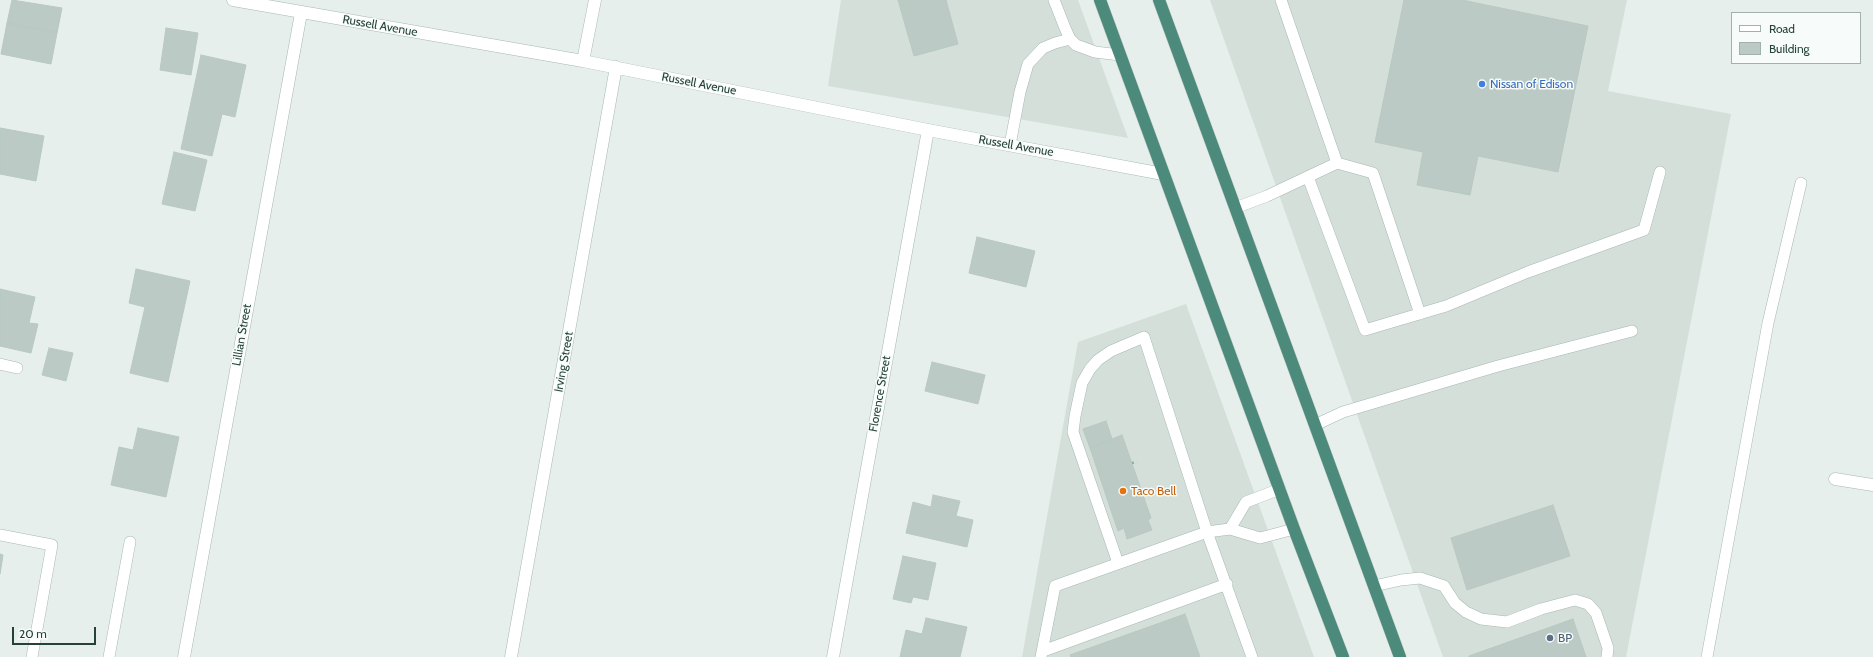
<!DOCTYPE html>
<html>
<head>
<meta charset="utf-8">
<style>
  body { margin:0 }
  #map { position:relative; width:1873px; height:657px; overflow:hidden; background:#e6efeb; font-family:Cabin,sans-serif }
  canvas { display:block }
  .legend { position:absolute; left:1731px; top:12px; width:130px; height:52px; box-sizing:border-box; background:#f7fbf9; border:1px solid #a3b1ad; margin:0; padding:5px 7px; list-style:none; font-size:12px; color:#24423a }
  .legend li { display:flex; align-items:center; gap:8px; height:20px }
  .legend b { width:20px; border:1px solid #a3b1ad }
  .scale { position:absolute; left:12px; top:627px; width:84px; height:18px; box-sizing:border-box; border:2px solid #24423a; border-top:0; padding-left:5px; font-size:12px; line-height:14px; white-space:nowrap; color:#24423a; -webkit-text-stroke:3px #f7fbf9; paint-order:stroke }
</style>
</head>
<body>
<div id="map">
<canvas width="1873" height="657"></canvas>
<ul class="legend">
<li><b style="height:5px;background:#fff"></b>Road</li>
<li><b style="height:11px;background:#bbcac4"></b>Building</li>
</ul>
<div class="scale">20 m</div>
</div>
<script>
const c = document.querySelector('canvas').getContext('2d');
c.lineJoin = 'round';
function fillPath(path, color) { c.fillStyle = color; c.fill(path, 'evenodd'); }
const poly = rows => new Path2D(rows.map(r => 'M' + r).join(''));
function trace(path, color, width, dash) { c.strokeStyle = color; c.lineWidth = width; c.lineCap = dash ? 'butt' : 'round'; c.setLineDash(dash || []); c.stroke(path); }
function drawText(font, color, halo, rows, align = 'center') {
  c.font = font + ' Cabin,sans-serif'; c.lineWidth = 3; c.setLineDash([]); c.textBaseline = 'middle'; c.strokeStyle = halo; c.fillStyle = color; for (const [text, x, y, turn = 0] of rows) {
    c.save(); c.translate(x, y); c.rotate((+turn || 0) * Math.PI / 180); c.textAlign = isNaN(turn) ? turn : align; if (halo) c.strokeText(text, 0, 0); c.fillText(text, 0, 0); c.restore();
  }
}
const built = poly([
  [841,0,1078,0,1128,138,828,86],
  [1210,0,1627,0,1608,91,1731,114,1626,657,1443,657],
  [1186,304,1314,657,1022,657,1078,342]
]);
const building = poly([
  [12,0,62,8,57,33,7,23,12,0],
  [898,0,946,0,958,44,914,56,898,0],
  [1404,0,1462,0,1588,26,1558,172,1478,156,1470,195,1417,185,1423,152,1375,142,1404,0],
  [7,23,57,33,51,64,1,54,7,23],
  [166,28,198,33,191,75,160,70,166,28],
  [201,55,246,65,235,117,222,114,212,156,181,149,201,55],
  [0,128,44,136,36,181,0,174,0,128],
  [174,152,207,160,195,211,162,204,174,152],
  [977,237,1035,251,1026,287,969,273,977,237],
  [136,269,190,281,168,382,130,373,145,307,129,303,136,269],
  [0,289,35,297,29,323,38,324,31,353,0,346,0,289],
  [49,348,73,353,66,381,42,375,49,348],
  [932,362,985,375,978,404,925,391,932,362],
  [1106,421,1112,439,1090,448,1083,429,1106,421],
  [138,428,179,437,166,497,111,485,119,447,133,450,138,428],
  [1122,435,1151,518,1148,520,1152,530,1127,539,1124,528,1118,531,1090,448,1122,435],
  [933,495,960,501,956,516,973,520,967,547,906,533,913,502,931,507,933,495],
  [1553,505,1570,556,1467,590,1451,538,1553,505],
  [0,554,3,555,0,574,0,554],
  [903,556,936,563,928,600,913,597,911,603,893,599,903,556],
  [1185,614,1200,657,1071,657,1070,655,1185,614],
  [926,618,967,627,960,657,900,657,906,630,922,634,926,618],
  [1573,619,1586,657,1469,657,1469,656,1573,619]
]);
const path = poly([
  [1132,463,1137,462]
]);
const service = poly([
  [1054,0,1065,28,1070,39,1076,45,1095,52,1120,55],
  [1281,0,1337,163],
  [1010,145,1020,92,1028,64,1043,48,1055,43,1070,39],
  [1308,177,1365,330,1446,306,1528,272,1644,230,1660,172],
  [1235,208,1267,196,1337,163,1373,173,1420,314],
  [0,364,17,368],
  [1315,425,1343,412,1498,366,1632,331],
  [1280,489,1246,502,1230,529,1260,538,1294,529],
  [0,535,52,545,32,657],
  [1118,563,1073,432,1075,416,1082,383,1090,369,1098,360,1111,351,1144,337,1207,532,1230,529],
  [1374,586,1401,580,1420,578,1444,586,1455,603,1466,612,1481,619,1507,622,1541,609,1575,600,1588,604,1596,613,1608,648,1607,657],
  [1043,651,1227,584],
  [109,657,130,542],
  [1041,657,1055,586,1207,532,1252,657],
  [1707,657,1768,323,1801,183]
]);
const minor = poly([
  [233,0,583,61,928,130,1163,174],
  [583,61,595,0],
  [1835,479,1873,485],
  [184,657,301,13],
  [511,657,616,67],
  [833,657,928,130]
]);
const trunk = poly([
  [1100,0,1294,529,1343,657],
  [1159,0,1400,657]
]);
const markers = [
  [1482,84,4,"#3f7fe0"],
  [1123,491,4,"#e8710a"],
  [1550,638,4,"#5c6f8a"]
];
const streetNames = [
  ["Russell Avenue",380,26,10],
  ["Russell Avenue",699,84,11],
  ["Russell Avenue",1016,146,10],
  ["Lillian Street",242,335,-80],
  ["Irving Street",564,362,-80],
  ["Florence Street",880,394,-80]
];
const shopNames = [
  ["Nissan of Edison",1490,84]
];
const foodNames = [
  ["Taco Bell",1131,491]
];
const serviceNames = [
  ["BP",1558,638]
];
fillPath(built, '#d4dfda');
fillPath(building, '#bbcac4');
trace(building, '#b8c9c2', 1);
trace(service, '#a8b8b2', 12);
trace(minor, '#a8b8b2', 13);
trace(trunk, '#c2cac8', 13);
trace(path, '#86b3a5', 2.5, [2, 3]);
trace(service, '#fff', 11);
trace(minor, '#fff', 12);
trace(trunk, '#4c8a7c', 12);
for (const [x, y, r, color] of markers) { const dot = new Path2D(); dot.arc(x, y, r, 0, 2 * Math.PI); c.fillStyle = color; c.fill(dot); trace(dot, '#f7fbf9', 1.5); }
drawText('12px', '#24423a', '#f7fbf9', streetNames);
drawText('12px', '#366cbe', '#f7fbf9', shopNames, 'left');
drawText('12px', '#c56008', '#f7fbf9', foodNames, 'left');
drawText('12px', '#4e5e75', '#f7fbf9', serviceNames, 'left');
</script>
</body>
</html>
